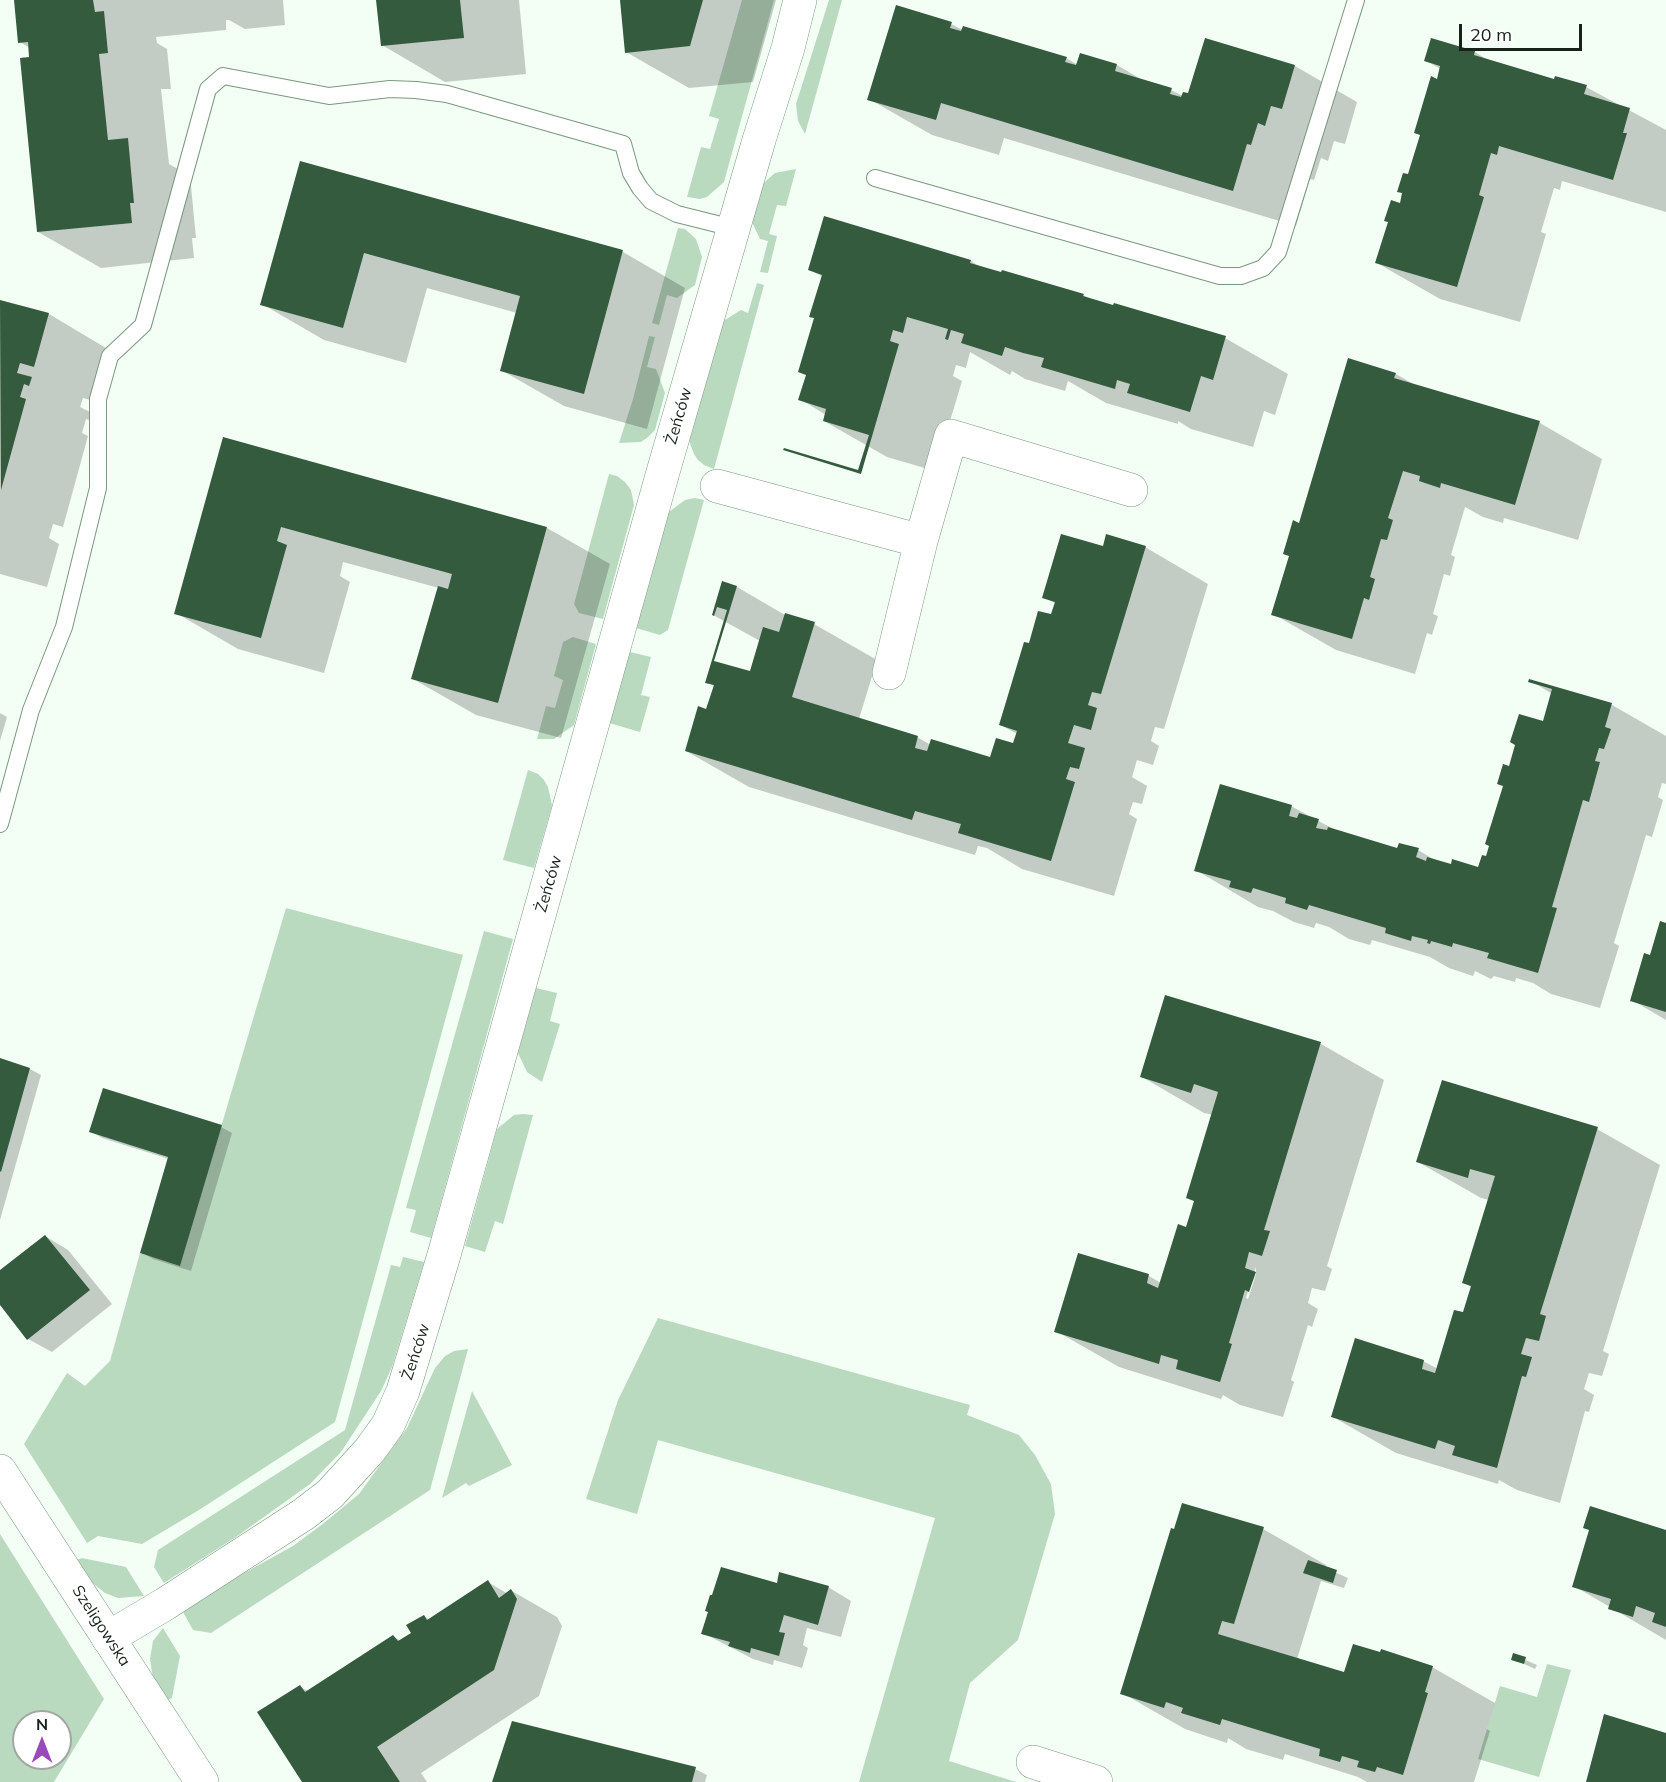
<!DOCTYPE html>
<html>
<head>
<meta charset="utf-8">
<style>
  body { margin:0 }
  #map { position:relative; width:1666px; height:1782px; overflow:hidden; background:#f3fff5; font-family:Mulish,sans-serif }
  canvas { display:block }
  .north { position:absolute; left:12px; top:1710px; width:60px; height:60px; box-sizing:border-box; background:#fff; border:2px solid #a2a7a3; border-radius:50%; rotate:0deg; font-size:16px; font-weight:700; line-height:24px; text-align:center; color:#172219 }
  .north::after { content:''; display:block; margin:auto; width:21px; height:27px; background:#994abb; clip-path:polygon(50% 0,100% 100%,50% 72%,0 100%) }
  .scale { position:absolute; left:1459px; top:24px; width:123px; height:27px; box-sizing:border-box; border:3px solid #172219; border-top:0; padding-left:8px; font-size:18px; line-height:21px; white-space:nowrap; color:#172219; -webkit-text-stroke:4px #fff; paint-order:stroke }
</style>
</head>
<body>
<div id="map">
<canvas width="1666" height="1782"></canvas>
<div class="north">N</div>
<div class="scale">20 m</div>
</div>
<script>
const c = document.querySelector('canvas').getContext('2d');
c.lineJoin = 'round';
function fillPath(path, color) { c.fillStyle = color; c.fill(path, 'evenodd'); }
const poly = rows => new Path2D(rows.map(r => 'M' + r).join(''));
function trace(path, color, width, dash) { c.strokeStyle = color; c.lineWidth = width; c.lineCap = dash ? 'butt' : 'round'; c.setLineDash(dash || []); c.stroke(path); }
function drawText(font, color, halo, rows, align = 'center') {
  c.font = font + ' Mulish,sans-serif'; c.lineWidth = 6; c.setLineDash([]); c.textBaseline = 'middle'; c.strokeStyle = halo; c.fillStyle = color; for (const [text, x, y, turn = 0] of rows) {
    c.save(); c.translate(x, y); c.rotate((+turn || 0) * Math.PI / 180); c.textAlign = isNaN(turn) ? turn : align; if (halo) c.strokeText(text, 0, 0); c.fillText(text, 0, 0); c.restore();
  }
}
const green = poly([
  [742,0,774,0,724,182,707,197,700,199,687,197,701,147,710,149,719,119,709,116],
  [829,0,842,0,805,134,798,121,796,104],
  [796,169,786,206,777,205,769,234,777,236,768,273,760,272,768,241,760,239,750,218,759,187,775,173],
  [678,228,685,229,696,239,702,257,695,285,677,298,667,295,659,325,652,323],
  [757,283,764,285,714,469,704,465,698,460,694,454,688,438,720,323,741,310,748,313],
  [649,336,655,337,647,367,656,369,665,393,655,430,648,437,641,442,619,443,633,399],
  [609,474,617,476,625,482,631,490,634,505,603,619,579,613,574,604],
  [695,498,704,500,668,630,660,635,636,628,666,514,685,500],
  [573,637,596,644,574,725,554,739,537,739,546,706,555,708,563,680,554,676,563,642],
  [630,652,651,657,641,695,650,697,640,732,609,723,626,661],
  [528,770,538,774,544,780,548,787,552,805,534,868,503,860],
  [286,908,463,955,335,1422,199,1510,142,1544,98,1536,87,1543,24,1444,67,1373,85,1386,110,1361,140,1253,180,1265],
  [484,931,513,939,431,1238,410,1232,416,1210,406,1208],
  [536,988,557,993,550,1021,560,1024,542,1082,527,1072,518,1053],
  [523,1114,533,1115,503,1224,495,1221,485,1252,465,1246,497,1129,514,1115],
  [403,1257,424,1262,392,1367,381,1391,341,1452,310,1484,236,1537,164,1583,154,1567,158,1550,345,1430,391,1265,400,1267],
  [658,1318,970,1405,967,1415,1019,1435,1035,1455,1051,1484,1055,1514,1018,1640,970,1683,949,1761,1016,1782,859,1782,935,1518,658,1440,637,1514,586,1499,618,1400],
  [468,1349,430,1490,211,1633,193,1630,183,1612,235,1578,293,1546,324,1523,359,1494,407,1428,435,1368,445,1356,454,1351],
  [472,1391,512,1465,469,1486,466,1483,442,1498],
  [0,1534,104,1699,54,1782,0,1782],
  [24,1722,60,1722,60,1758,24,1758],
  [82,1558,126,1567,144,1596,118,1598,105,1593,91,1582,76,1560],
  [163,1628,180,1656,172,1698,167,1700,153,1678,150,1659,153,1641],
  [1547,1664,1571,1670,1539,1777,1478,1759,1500,1686,1537,1697]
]);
const shadow = poly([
  [16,0,283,0,285,25,245,29,229,20,226,20,226,30,156,37,157,43,167,49,171,89,161,89,169,164,190,176,196,238,192,238,194,258,101,268,38,232,31,59,30,48,20,42],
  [378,0,519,0,526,74,445,82,382,45],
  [621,0,776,0,753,82,689,88,626,52],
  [951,24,963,30,1066,58,1078,65,1117,65,1144,81,1171,90,1183,96,1189,95,1206,40,1295,66,1357,102,1345,144,1334,141,1328,161,1321,158,1314,180,1310,179,1296,226,1004,138,999,155,932,135,869,99],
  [1475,52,1491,62,1556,81,1586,87,1666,130,1666,212,1562,181,1560,190,1554,188,1541,232,1546,234,1520,322,1440,299,1377,263,1401,205,1403,194,1399,191,1409,176,1441,69,1426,61],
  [301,163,623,252,685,288,647,429,564,406,501,370,517,313,427,288,406,363,324,340,262,304],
  [971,261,982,268,1083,295,1094,301,1225,338,1288,374,1275,415,1264,411,1253,447,1191,429,1178,421,1178,424,1106,403,1068,381,1065,391,1025,379,1012,371,1010,375,970,352,966,368,956,365,953,376,962,381,935,471,887,457,824,421,826,415,800,399,807,375,815,319,811,316,823,277,810,270],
  [0,301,49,314,111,351,97,402,83,398,80,407,94,414,92,421,86,419,82,433,88,436,63,527,53,524,49,538,59,544,47,587,0,574],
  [1349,360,1396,374,1417,386,1540,423,1602,459,1578,540,1504,518,1503,523,1483,517,1465,507,1451,555,1455,557,1450,576,1444,574,1433,614,1438,616,1432,635,1427,633,1415,674,1336,650,1273,614],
  [224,438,547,528,610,564,561,738,476,715,413,679,439,588,343,562,340,576,350,582,324,673,238,649,176,613],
  [1145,547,1208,584,1164,729,1155,727,1151,741,1159,746,1153,765,1137,760,1132,777,1147,786,1142,804,1133,802,1129,814,1137,819,1114,896,1022,869,987,848,978,846,975,855,749,787,686,751,707,711,715,687,707,682,751,673,760,641,713,615,723,583,737,587,785,615,814,624,877,660,859,719,915,736,931,745,991,759,1014,745,1017,734,1001,725,1030,645,1052,616,1056,604,1044,597,1104,548],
  [1530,680,1612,705,1666,736,1666,784,1662,783,1658,797,1663,800,1652,837,1646,835,1614,943,1619,946,1600,1008,1551,994,1533,983,1516,978,1515,982,1494,976,1491,979,1475,971,1473,976,1449,968,1430,957,1372,940,1370,945,1349,939,1329,927,1316,923,1314,928,1294,922,1273,911,1258,907,1196,870,1291,806,1339,832,1399,850,1418,850,1440,863,1480,869,1487,858,1510,768,1544,723,1552,694],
  [0,713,7,717,0,741],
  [1666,925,1666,1020,1632,1000],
  [1166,997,1321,1044,1384,1080,1327,1266,1332,1269,1325,1291,1312,1288,1308,1303,1318,1309,1312,1327,1308,1325,1291,1380,1294,1382,1283,1417,1240,1405,1223,1395,1221,1399,1119,1367,1056,1331,1079,1255,1149,1276,1161,1283,1187,1229,1196,1202,1187,1197,1213,1115,1204,1113,1142,1077],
  [1256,1267,1256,1274,1248,1299,1246,1298],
  [0,1060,30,1069,41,1075,0,1220],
  [221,1127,232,1133,191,1271,153,1259,141,1252,169,1159,102,1138,91,1131],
  [1597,1129,1660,1165,1603,1351,1609,1354,1602,1376,1589,1373,1584,1389,1594,1395,1589,1412,1585,1411,1560,1503,1517,1490,1499,1480,1498,1484,1396,1453,1333,1417,1423,1361,1438,1369,1464,1314,1472,1287,1464,1283,1489,1200,1481,1198,1418,1162],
  [45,1236,68,1250,112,1304,52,1352,28,1339,0,1303,0,1272],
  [1263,1529,1326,1565,1325,1568,1348,1578,1344,1588,1321,1581,1297,1659,1345,1674,1432,1667,1495,1703,1487,1729,1490,1731,1474,1782,1367,1782,1358,1777,1285,1754,1283,1760,1246,1749,1228,1738,1227,1743,1185,1729,1122,1693],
  [1666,1531,1666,1640,1574,1586],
  [488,1582,508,1594,512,1591,557,1617,562,1626,539,1696,421,1773,427,1782,304,1782,300,1687,308,1691,393,1636,401,1641,413,1633,424,1616,430,1620],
  [778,1585,828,1587,851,1601,841,1637,807,1628,803,1645,808,1648,802,1668,774,1660,773,1665,753,1659,703,1633],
  [1514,1655,1537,1665,1535,1669,1513,1659],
  [695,1769,707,1775,705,1782,494,1782]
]);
const building = poly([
  [14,0,93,0,95,12,104,11,108,53,99,54,108,140,128,138,134,203,130,203,132,223,37,232,20,58,29,57,28,42,18,43],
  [376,0,460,0,464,38,381,46],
  [620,0,703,0,690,46,625,53],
  [896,5,952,22,950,28,961,31,963,26,1067,57,1065,62,1076,65,1080,53,1117,64,1115,71,1172,88,1170,94,1181,97,1183,92,1188,93,1205,38,1295,65,1282,109,1271,106,1265,126,1258,123,1251,145,1247,144,1233,191,941,103,936,120,867,100],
  [1431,38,1475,51,1474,55,1554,79,1555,76,1587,85,1584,94,1630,108,1623,133,1627,133,1613,180,1499,146,1497,155,1491,153,1479,195,1484,197,1457,287,1375,263,1388,222,1384,221,1391,200,1400,203,1402,193,1397,192,1403,173,1408,174,1420,135,1414,133,1431,76,1437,79,1440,66,1424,61],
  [300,161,623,250,584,394,500,371,520,296,364,253,343,328,260,305],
  [824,216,971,260,970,263,1001,272,1002,270,1084,294,1083,296,1113,305,1114,303,1226,336,1213,380,1201,376,1190,412,1127,393,1130,384,1117,380,1115,389,1041,367,1044,358,1023,353,1005,347,1002,356,961,343,964,334,951,330,948,340,945,339,948,329,907,317,903,333,893,330,890,341,899,344,861,474,783,450,784,448,858,470,869,435,823,421,826,409,798,400,806,375,798,372,814,318,809,317,822,275,808,270],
  [0,300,49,313,34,367,20,363,17,373,32,377,29,386,24,384,20,397,26,399,1,490],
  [1348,358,1396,373,1394,378,1540,421,1515,505,1441,483,1440,488,1419,481,1420,476,1403,471,1388,518,1393,520,1387,540,1381,539,1370,577,1375,579,1369,600,1364,598,1352,639,1271,615,1289,556,1283,554,1293,520,1299,523],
  [223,437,547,527,498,703,411,679,438,586,448,589,452,574,346,545,281,527,277,541,287,545,261,638,174,614],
  [1061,534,1103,546,1106,534,1146,546,1101,694,1092,692,1088,705,1097,708,1091,730,1074,725,1068,743,1085,748,1079,769,1070,767,1066,779,1075,782,1051,861,958,833,961,824,915,811,912,820,685,751,698,706,706,709,714,685,705,683,727,610,717,607,714,616,712,615,722,581,737,586,714,661,750,671,763,627,779,632,785,613,815,622,792,697,915,735,918,736,915,748,927,751,931,739,990,757,996,738,1013,743,1017,731,999,725,1024,642,1029,643,1038,611,1051,614,1055,602,1042,598],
  [1529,679,1612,703,1605,727,1611,729,1604,749,1599,748,1595,761,1600,762,1589,802,1583,800,1552,907,1557,908,1538,973,1487,958,1489,953,1453,943,1452,947,1431,941,1430,944,1427,943,1428,940,1412,936,1411,941,1385,933,1386,928,1309,905,1307,910,1285,903,1286,898,1253,888,1251,893,1229,887,1231,881,1194,871,1220,784,1292,805,1289,816,1297,818,1299,813,1319,819,1316,828,1327,830,1328,827,1397,848,1399,843,1419,848,1416,857,1426,861,1427,857,1451,864,1452,859,1478,867,1482,855,1486,856,1489,846,1485,844,1503,786,1497,784,1503,764,1509,766,1515,745,1510,742,1519,714,1543,721,1552,689,1528,682],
  [1660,921,1666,923,1666,1012,1630,1001,1644,953,1650,955],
  [1165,995,1321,1042,1264,1230,1270,1231,1262,1256,1249,1252,1245,1268,1256,1272,1249,1292,1245,1290,1229,1343,1232,1344,1220,1382,1176,1369,1178,1360,1161,1355,1159,1364,1054,1332,1078,1253,1149,1274,1147,1283,1158,1288,1178,1224,1186,1227,1194,1201,1186,1198,1218,1092,1194,1084,1191,1093,1140,1077],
  [0,1058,30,1068,1,1172,0,1171],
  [1442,1080,1598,1127,1540,1314,1546,1316,1539,1341,1526,1338,1521,1354,1532,1357,1526,1377,1522,1376,1497,1468,1452,1455,1455,1446,1438,1440,1435,1449,1331,1417,1355,1338,1424,1360,1422,1369,1435,1373,1454,1310,1463,1312,1471,1286,1462,1283,1495,1176,1470,1169,1468,1178,1416,1162],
  [103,1088,222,1125,180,1266,140,1253,168,1157,89,1132],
  [45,1235,90,1290,27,1340,0,1305,0,1270],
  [1182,1503,1264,1527,1234,1624,1222,1621,1218,1634,1344,1672,1353,1644,1380,1652,1381,1649,1433,1666,1425,1692,1428,1693,1403,1775,1377,1767,1375,1772,1357,1767,1359,1761,1342,1756,1340,1762,1319,1756,1320,1749,1222,1719,1220,1725,1181,1713,1183,1708,1166,1702,1164,1708,1120,1694,1171,1528,1174,1529],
  [1590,1506,1666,1530,1666,1627,1652,1622,1655,1613,1636,1606,1633,1617,1608,1609,1611,1599,1572,1587,1589,1530,1583,1528],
  [1308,1560,1337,1570,1333,1583,1303,1573],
  [721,1567,777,1583,779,1572,829,1586,818,1625,784,1615,779,1632,785,1633,779,1656,751,1648,750,1653,728,1646,730,1642,701,1634,708,1612,705,1611,710,1595,712,1595],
  [488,1580,499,1598,511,1589,517,1599,494,1670,377,1747,400,1782,302,1782,257,1712,300,1685,305,1692,393,1635,398,1641,411,1633,406,1625,424,1615,427,1620],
  [1513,1653,1526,1657,1524,1664,1511,1660],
  [1604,1714,1666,1733,1666,1782,1586,1782],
  [512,1721,696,1767,692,1782,492,1782]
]);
const lane = poly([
  [875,178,1220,276,1241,276,1263,268,1278,252,1356,0],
  [0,824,31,710,64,627,98,488,98,399,110,356,143,325,208,89,223,76,329,96,390,89,416,90,447,94,623,144,631,173,640,188,651,201,677,214,733,228]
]);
const street = poly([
  [717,486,921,541,889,673],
  [921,541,951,436,1131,490],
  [108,1638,165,1604,304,1514,330,1494,370,1450,388,1425,403,1391,444,1255,663,472,759,140,788,48,800,0],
  [1033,1762,1096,1782]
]);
const secondary = poly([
  [0,1471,202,1782]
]);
const streetNames = [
  ["Żeńców",679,416,-74],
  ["Żeńców",549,884,-74],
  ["Żeńców",416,1352,-72],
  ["Szeligowska",101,1626,57]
];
fillPath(green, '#badac0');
fillPath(shadow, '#0003');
fillPath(building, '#345b3e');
trace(lane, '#7b9781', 18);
trace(street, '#7b9781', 34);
trace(secondary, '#7b9781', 34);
trace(lane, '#fff', 16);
trace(street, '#fff', 33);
trace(secondary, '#fff', 33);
drawText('16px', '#172219', '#fff', streetNames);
</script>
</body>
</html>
